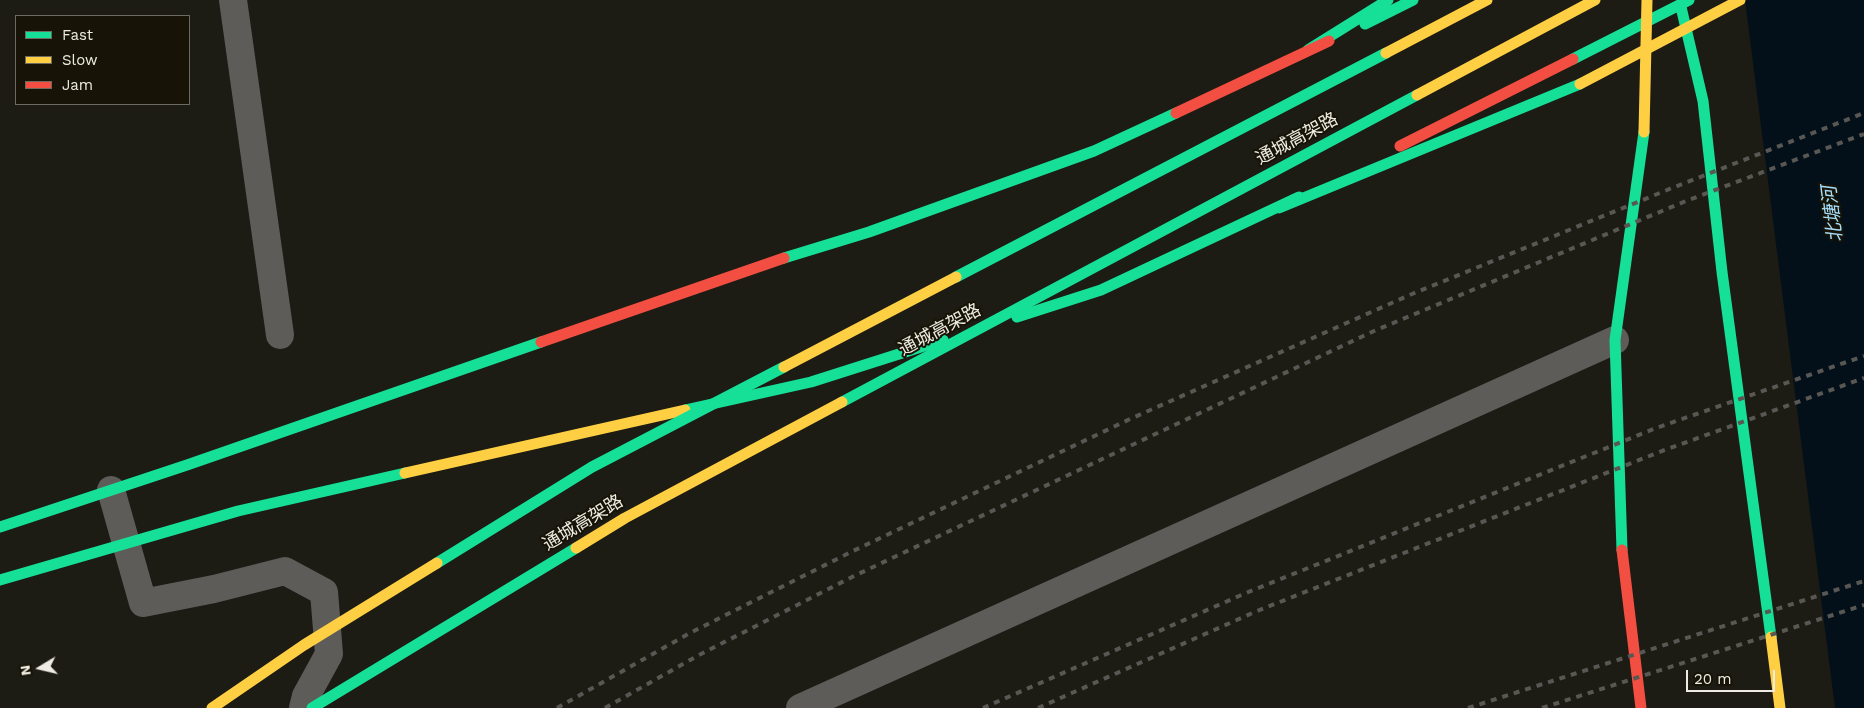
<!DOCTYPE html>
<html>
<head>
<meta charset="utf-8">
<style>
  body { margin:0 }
  #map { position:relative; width:1864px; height:708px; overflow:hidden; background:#1c1b14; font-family:"Work Sans",sans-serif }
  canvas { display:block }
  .legend { position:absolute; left:15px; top:15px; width:175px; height:90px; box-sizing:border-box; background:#171407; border:1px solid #6d6a5f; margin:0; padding:6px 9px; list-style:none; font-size:15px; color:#eeece2 }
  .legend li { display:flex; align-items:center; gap:10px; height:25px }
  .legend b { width:25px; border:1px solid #6d6a5f }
  .north { position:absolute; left:15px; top:643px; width:50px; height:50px; -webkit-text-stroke:4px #171407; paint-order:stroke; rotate:261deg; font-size:14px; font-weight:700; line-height:20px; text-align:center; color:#eeece2 }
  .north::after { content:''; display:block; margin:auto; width:18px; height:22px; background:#eeece2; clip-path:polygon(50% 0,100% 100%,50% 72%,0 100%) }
  .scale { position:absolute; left:1686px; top:670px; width:89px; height:22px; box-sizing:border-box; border:2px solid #eeece2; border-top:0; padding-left:6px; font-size:15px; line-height:18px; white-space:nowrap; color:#eeece2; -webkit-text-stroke:4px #171407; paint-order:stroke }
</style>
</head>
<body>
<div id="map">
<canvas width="1864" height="708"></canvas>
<ul class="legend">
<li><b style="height:6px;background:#16e098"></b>Fast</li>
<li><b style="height:6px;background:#ffcf43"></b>Slow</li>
<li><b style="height:6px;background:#f24e42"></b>Jam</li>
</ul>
<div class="north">N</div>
<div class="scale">20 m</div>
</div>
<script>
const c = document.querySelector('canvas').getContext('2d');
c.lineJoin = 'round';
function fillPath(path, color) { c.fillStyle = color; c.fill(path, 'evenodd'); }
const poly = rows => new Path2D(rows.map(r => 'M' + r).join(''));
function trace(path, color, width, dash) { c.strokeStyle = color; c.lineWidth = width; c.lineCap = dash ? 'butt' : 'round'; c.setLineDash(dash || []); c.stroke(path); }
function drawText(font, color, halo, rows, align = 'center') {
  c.font = font + ' "Work Sans","Noto Sans SC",sans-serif'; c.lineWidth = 4; c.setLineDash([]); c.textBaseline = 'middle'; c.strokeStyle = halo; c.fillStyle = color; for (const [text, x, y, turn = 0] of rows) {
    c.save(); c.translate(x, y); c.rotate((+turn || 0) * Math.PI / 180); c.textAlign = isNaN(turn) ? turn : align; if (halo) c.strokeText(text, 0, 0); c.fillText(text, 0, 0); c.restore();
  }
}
const water = poly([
  [1745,0,1864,0,1864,708,1835,708]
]);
const street = poly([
  [233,0,280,335],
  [111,490,143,603,214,589,285,571,324,592,329,654,306,696,303,708],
  [800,708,1615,340]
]);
const fast = poly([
  [1681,7,1703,101,1722,272,1771,637],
  [1365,24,1413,0],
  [1308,50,1388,0],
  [1573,59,1689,0],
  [1279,208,1580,84],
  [784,258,869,232,1094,151,1176,113],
  [1017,317,1101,290,1299,197],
  [685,410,811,382,943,340],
  [0,527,187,465,541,342],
  [1622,550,1615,340,1644,132],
  [0,580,238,511,405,473]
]);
const slow = poly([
  [1644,132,1647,0],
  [405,473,685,410],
  [1771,637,1780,708]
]);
const jam = poly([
  [1176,113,1329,41],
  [1400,146,1573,59],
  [541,342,784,258],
  [1622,550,1641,708]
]);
const rail = poly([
  [557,708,690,633,851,552,1130,419,1412,294,1672,188,1864,113],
  [605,708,699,655,854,576,1374,331,1686,201,1864,134],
  [983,708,1246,593,1656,428,1864,356],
  [1038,708,1257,611,1662,451,1864,378],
  [1468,708,1864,581],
  [1542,708,1864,605]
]);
const fastBridge = poly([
  [956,277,1386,53],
  [842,402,1417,95],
  [437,563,592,467,784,367],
  [312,708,576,548]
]);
const slowBridge = poly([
  [1386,53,1487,0],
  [1580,84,1740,0],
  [1417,95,1595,0],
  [784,367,956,277],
  [576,548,625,518,842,402],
  [212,708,304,645,437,563]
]);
const streetNames = [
  ["通城高架路",1297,139,-28],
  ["通城高架路",940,330,-28],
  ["通城高架路",583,523,-31]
];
const waterNames = [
  ["北塘河",1833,214,-97]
];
fillPath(water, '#031019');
trace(street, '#5d5c58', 28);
trace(fast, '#16e098', 11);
trace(slow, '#ffcf43', 11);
trace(jam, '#f24e42', 11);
trace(rail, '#585753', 4, [6, 6]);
trace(fastBridge, '#16e098', 11);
trace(slowBridge, '#ffcf43', 11);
drawText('18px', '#eeece2', '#171407', streetNames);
drawText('italic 19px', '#a6dffd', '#171407', waterNames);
</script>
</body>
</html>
